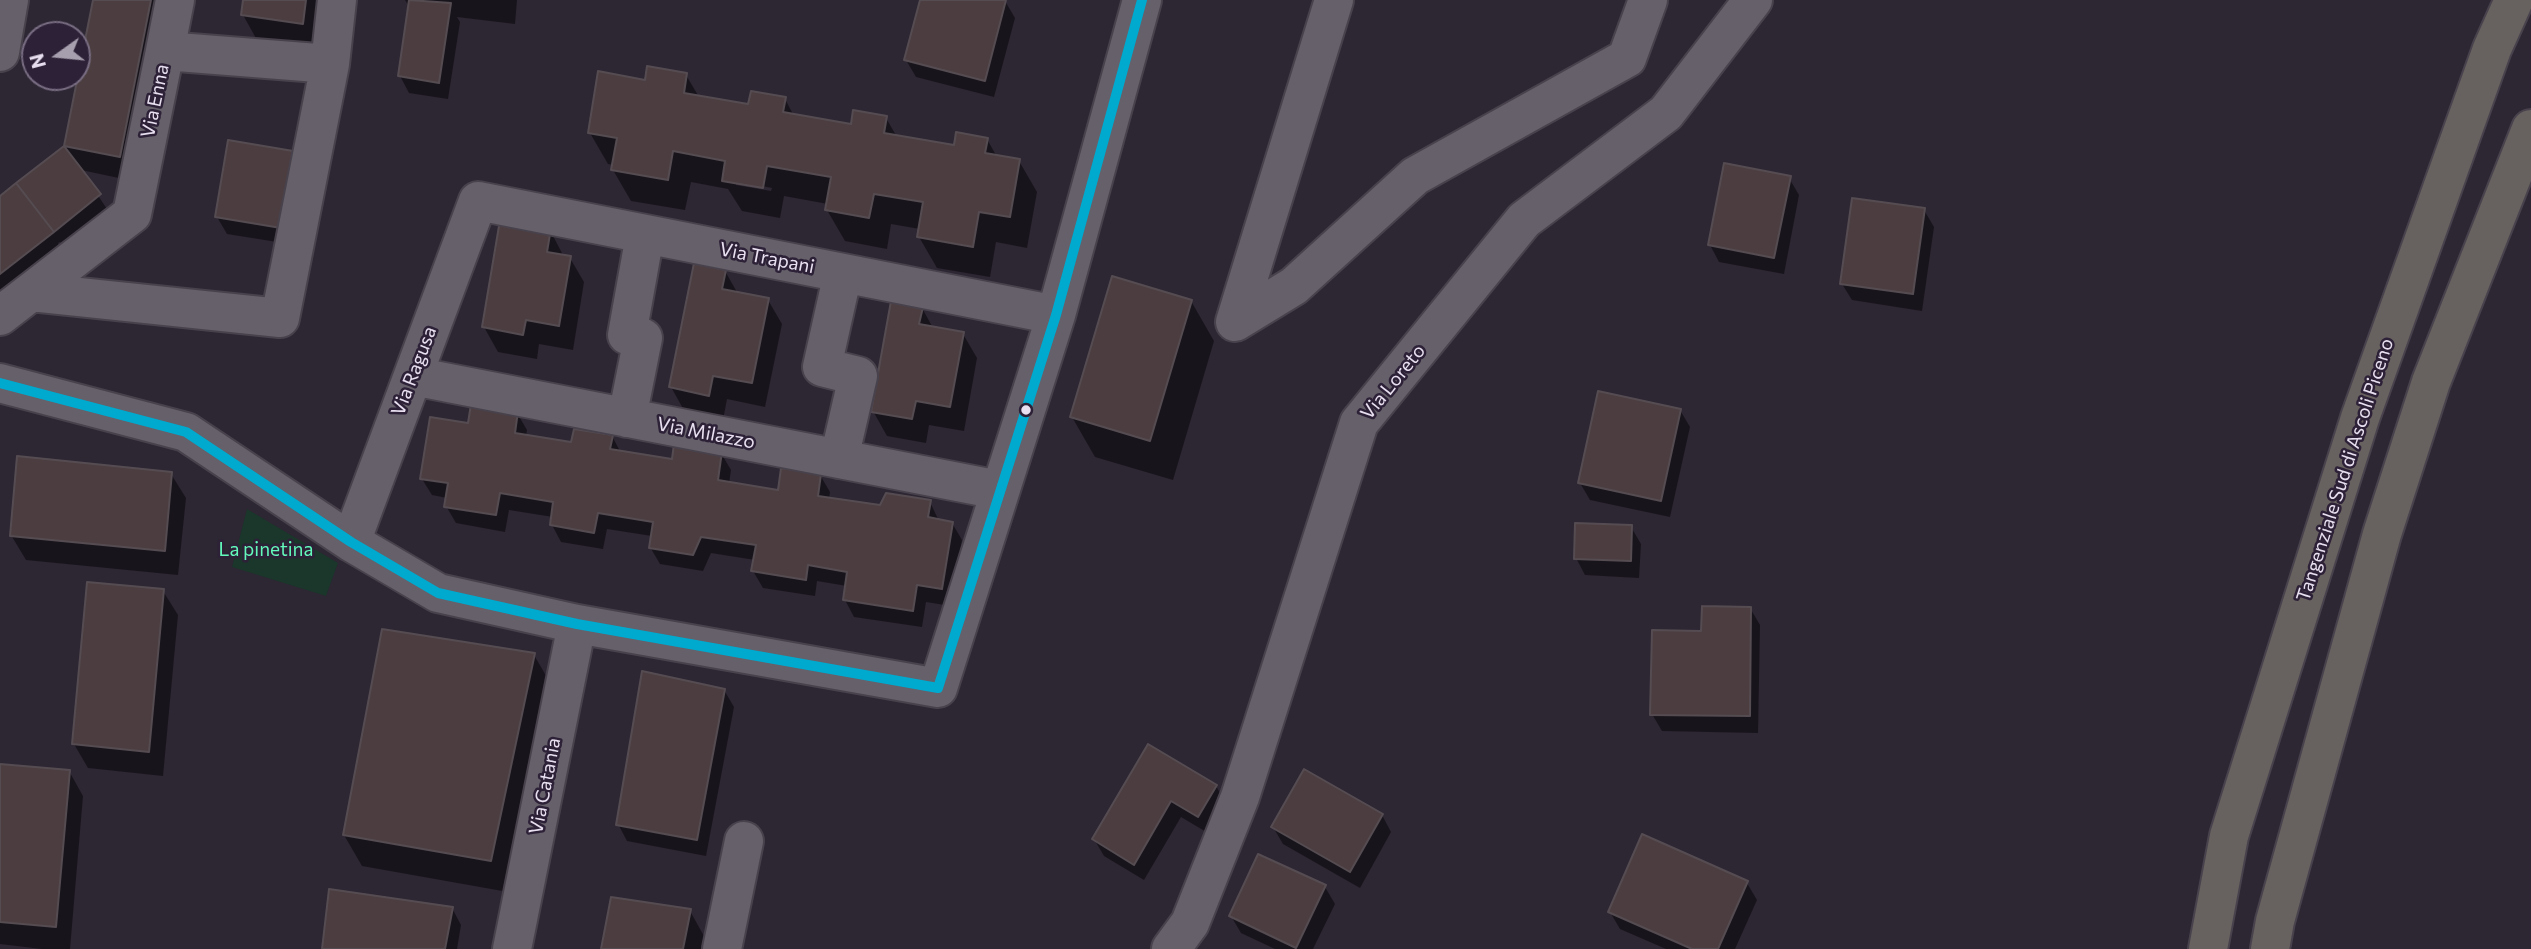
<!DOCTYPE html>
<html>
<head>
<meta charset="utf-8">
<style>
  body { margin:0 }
  #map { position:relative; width:2531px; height:949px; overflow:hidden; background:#2d2633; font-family:Commissioner,sans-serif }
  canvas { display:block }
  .north { position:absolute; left:21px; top:21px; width:70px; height:70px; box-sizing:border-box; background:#2d2138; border:2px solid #786d82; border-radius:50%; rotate:255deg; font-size:19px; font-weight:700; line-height:28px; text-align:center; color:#e8e0f0 }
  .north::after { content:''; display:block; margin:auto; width:24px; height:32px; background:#a79fae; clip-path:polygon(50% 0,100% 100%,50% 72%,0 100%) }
</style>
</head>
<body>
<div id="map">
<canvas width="2531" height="949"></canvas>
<div class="north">N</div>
</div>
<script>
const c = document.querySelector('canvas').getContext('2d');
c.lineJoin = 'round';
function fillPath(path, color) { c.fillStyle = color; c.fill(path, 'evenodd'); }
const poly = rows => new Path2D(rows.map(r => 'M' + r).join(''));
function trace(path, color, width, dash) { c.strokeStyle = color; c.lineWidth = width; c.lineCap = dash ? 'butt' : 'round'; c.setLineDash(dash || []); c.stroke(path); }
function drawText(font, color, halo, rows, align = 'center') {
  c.font = font + ' Commissioner,sans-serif'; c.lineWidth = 5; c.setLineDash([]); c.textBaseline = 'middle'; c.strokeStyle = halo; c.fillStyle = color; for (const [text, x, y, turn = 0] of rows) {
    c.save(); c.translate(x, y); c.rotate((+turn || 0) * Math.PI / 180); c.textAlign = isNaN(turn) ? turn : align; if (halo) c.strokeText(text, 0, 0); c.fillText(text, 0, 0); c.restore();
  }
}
const green = poly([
  [247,509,338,563,326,596,232,567]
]);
const shadow = poly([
  [95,0,157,0,133,181,81,170,109,212,65,247,60,242,58,243,66,257,0,309,0,198,65,147],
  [245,0,323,0,316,48,257,40,243,15],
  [405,0,517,0,515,24,457,17,460,22,448,99,409,93,400,76,410,8],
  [922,0,1005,1,1015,18,994,97,916,77,906,60],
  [686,75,699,97,750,106,785,99,794,116,853,126,886,118,897,137,956,147,987,139,997,157,1019,161,1037,192,1027,248,996,242,990,277,937,268,919,237,920,229,891,224,887,249,845,241,827,210,828,204,784,196,780,218,742,211,728,189,691,182,685,210,631,201,613,170,614,165,608,164,590,133,646,82],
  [736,181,772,188,771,191,736,185],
  [229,142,296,245,227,234,217,217],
  [1789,178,1799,195,1784,274,1719,262,1710,245],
  [1924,210,1934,227,1922,311,1852,300,1842,284],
  [550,230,564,257,570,258,584,282,573,350,539,344,537,359,498,352,484,327],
  [725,271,738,294,768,300,782,324,765,407,727,399,723,420,685,412,671,387],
  [1191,301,1214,341,1173,480,1095,457,1072,417],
  [922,308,933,328,963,334,977,358,964,431,929,425,926,443,887,436,873,411],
  [1680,410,1690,427,1670,517,1590,500,1580,483],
  [517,413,527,430,526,436,573,444,612,436,621,453,673,461,721,453,731,470,729,484,780,492,820,475,830,492,829,499,881,507,930,502,939,521,952,523,962,540,951,606,926,602,922,627,854,617,845,600,847,586,817,581,815,596,763,588,753,571,755,560,711,553,703,571,660,564,650,547,652,536,607,529,603,549,561,542,552,525,553,517,509,510,505,532,456,523,446,506,447,498,432,495,422,479,469,425],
  [171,474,186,498,178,575,26,560,11,535],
  [1631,527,1641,544,1639,578,1585,575,1576,558],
  [163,591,178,615,163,776,88,768,74,744],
  [1750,608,1760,625,1758,733,1662,731,1652,714,1703,633],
  [534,655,552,686,508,892,362,866,344,835],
  [724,690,734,707,706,856,627,841,618,824],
  [1148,747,1216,786,1226,803,1208,833,1181,817,1144,880,1104,856,1094,839],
  [0,766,69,771,83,796,70,949,42,949,0,944],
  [1382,815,1391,832,1360,888,1283,844,1273,827],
  [1747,883,1757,900,1735,949,1666,949,1620,929,1610,912],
  [1325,887,1335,904,1313,949,1275,949,1241,933,1231,916],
  [452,908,461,925,457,949,324,949],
  [690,911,704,936,701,949,603,949]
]);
const building = poly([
  [93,0,151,0,120,157,64,146,93,0],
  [243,0,306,0,303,24,241,15,243,0],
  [409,0,451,3,439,83,398,76,409,0],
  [920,0,1006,0,985,81,904,60,920,0],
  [647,66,687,73,684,93,748,104,751,91,786,97,783,112,851,124,853,110,887,116,884,133,954,145,956,132,988,138,985,153,1020,159,1010,217,979,212,973,247,917,237,923,202,874,194,869,218,825,210,831,177,767,166,763,188,722,181,725,161,673,151,668,180,611,170,617,138,588,133,598,71,645,80,647,66],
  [228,140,299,152,287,229,215,217,228,140],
  [64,146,101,194,54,232,16,183,64,146],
  [1724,163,1791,176,1774,258,1708,245,1724,163],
  [16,183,54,232,0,274,0,196,16,183],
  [1852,198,1925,208,1913,294,1840,284,1852,198],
  [500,220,551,228,547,252,571,256,559,326,526,320,523,335,482,327,500,220],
  [694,263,726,270,722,289,769,298,752,383,713,376,709,396,669,387,694,263],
  [1112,276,1192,300,1150,441,1070,417,1112,276],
  [891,301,923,307,919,324,964,332,950,407,916,401,912,419,871,412,891,301],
  [1598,391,1681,409,1661,501,1578,483,1598,391],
  [471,404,518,411,515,433,571,442,574,429,613,435,610,449,672,459,674,444,722,451,718,480,778,490,781,468,821,474,818,496,880,505,886,493,931,500,928,517,953,522,942,589,917,585,913,611,843,600,847,572,808,565,806,580,751,571,756,545,701,537,693,555,649,548,653,522,598,513,594,533,550,525,553,502,500,493,496,515,444,507,448,483,420,479,430,417,468,423,471,404],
  [17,456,172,472,165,551,10,536,17,456],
  [1575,523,1632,525,1631,561,1574,559,1575,523],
  [87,582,164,589,149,752,72,744,87,582],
  [1702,606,1751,607,1750,716,1650,715,1652,630,1701,631,1702,606],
  [382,629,535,653,491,861,343,835,382,629],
  [642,671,725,689,697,840,616,825,642,671],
  [1148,744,1217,785,1198,817,1171,801,1134,865,1092,839,1148,744],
  [0,764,70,770,56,927,0,922,0,764],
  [1304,769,1383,814,1350,872,1271,827,1304,769],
  [1642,834,1748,881,1718,949,1692,949,1608,912,1642,834],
  [1258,854,1326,885,1296,948,1229,916,1258,854],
  [329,889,453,907,445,949,322,949,329,889],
  [611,897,691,909,683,949,601,949,611,897]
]);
const minor = poly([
  [1334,0,1235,322,1294,286,1415,176,1627,58,1648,0],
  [165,51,175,0],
  [0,52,9,0],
  [31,292,280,318,330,64],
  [0,316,132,214,165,51,330,64,337,0],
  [413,376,999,490],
  [0,383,186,432,351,542,438,593,577,624,938,688,1056,315,1142,0],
  [627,418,643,338,627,335,645,235],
  [839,459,858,376,822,367,843,273],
  [351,542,478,201,1056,315],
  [512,949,577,624],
  [722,949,744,841],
  [1171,949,1190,923,1240,797,1359,423,1524,220,1666,113,1753,0]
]);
const highway = poly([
  [2208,949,2229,836,2360,418,2492,49,2514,0],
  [2270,949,2275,921,2382,534,2431,382,2531,129]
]);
const bus1 = poly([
  [0,383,186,432,351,542,438,593,577,624,938,688,1056,315,1142,0]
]);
const markers = [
  [1026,410,6,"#e8e0f0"]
];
const streetNames = [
  ["Via Enna",155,101,-78],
  ["Via Trapani",767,258,11],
  ["Via Ragusa",414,371,-69],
  ["Via Loreto",1393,382,-51],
  ["Via Milazzo",706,433,11],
  ["Tangenziale Sud di Ascoli Piceno",2345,470,-72],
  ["Via Catania",545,786,-79]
];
const parkNames = [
  ["La pinetina",266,550]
];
fillPath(green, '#1b362b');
fillPath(shadow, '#0007');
fillPath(building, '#4c3e40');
trace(building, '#554c52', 2);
trace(minor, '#48424d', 42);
trace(highway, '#48424d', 42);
trace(minor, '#656069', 38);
trace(highway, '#67615f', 38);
trace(bus1, '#00a9ce', 10);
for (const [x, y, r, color] of markers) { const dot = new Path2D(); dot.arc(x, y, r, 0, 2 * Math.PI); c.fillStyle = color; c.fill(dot); trace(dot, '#2d2138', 2.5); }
drawText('19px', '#e8e0f0', '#2d2138', streetNames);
drawText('19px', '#63f9bb', '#2d2138', parkNames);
</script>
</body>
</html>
